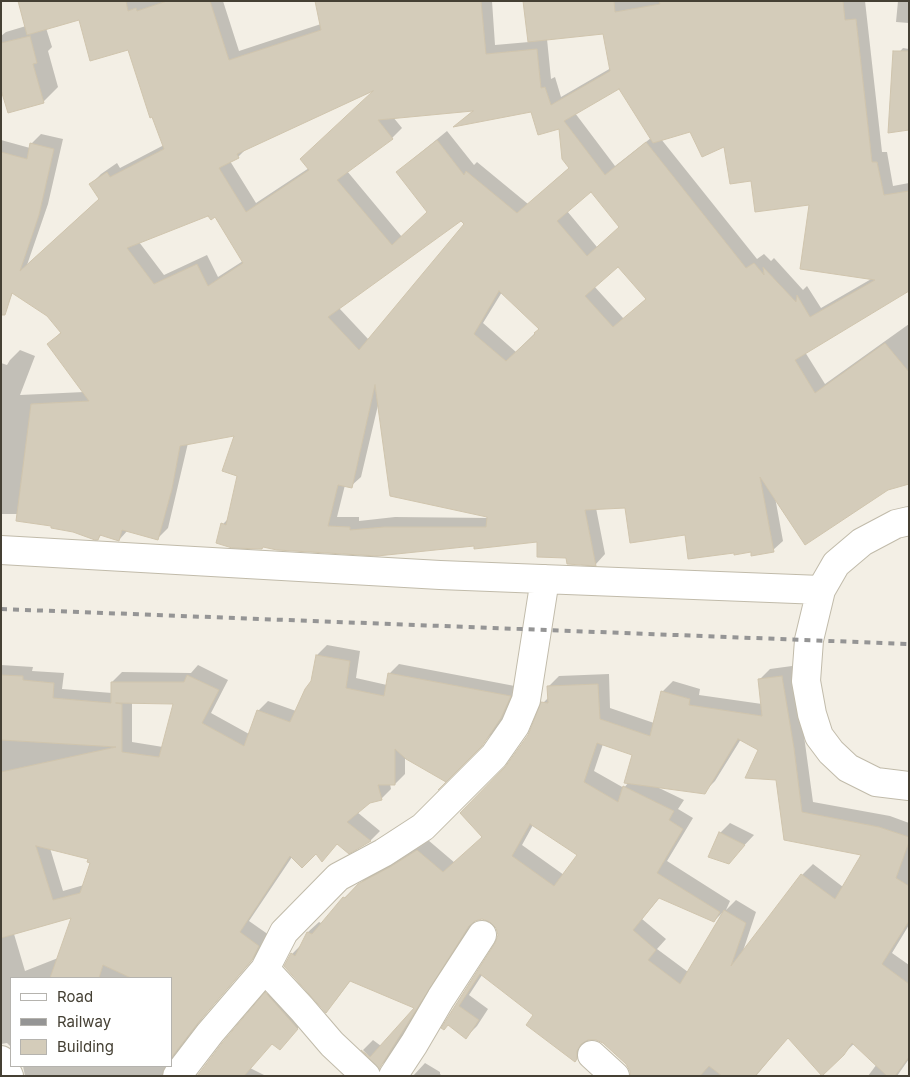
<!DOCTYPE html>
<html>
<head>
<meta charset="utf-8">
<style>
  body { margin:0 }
  #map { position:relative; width:910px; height:1077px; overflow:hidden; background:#f3efe5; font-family:Inter,sans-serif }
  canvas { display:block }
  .frame { position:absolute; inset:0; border:2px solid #454034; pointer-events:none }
  .legend { position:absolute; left:10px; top:977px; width:162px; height:90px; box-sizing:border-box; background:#fff; border:1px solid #b5b3ae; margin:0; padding:6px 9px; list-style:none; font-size:15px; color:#454034 }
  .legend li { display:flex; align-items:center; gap:10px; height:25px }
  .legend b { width:25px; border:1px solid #b5b3ae }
</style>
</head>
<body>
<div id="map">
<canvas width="910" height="1077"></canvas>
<div class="frame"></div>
<ul class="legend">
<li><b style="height:6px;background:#fff"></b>Road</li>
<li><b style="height:6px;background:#959595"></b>Railway</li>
<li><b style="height:14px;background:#d4ccba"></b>Building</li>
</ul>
</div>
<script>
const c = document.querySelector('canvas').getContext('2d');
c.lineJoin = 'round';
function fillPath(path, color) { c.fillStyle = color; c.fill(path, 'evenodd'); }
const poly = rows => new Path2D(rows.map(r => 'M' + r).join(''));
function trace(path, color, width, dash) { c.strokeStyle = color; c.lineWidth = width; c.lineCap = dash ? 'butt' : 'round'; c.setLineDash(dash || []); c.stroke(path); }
const shadow = poly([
  [20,1,223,1,239,51,321,24,316,1,492,1,495,45,529,42,529,1,865,1,882,152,887,152,893,186,909,183,909,290,805,352,825,384,909,324,909,483,775,497,783,541,773,550,735,552,686,534,626,506,596,508,605,554,596,564,567,557,539,541,475,545,277,549,223,524,229,518,238,476,236,434,188,443,168,528,158,538,128,530,119,540,102,534,98,539,18,514,1,514,1,363,7,365,10,360,20,350,35,356,20,395,84,392,49,344,61,332,48,316,13,292,7,306,1,312,1,140,30,148,31,144,41,134,63,139,48,204,27,265,100,198,91,184,101,174,117,163,120,168,164,145,129,48,80,19,46,28,52,47,48,51,58,87,43,102,1,85,1,36,6,32,26,26],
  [604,32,611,68,561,97,555,77,551,79,547,39],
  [619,87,651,138,615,166,575,113],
  [377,89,309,168,256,203,230,161,238,157,247,148],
  [474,110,457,125,532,111,560,127,570,167,528,204,477,162,474,165,447,131,408,163,428,212,402,237,347,171,392,138,402,128,393,117],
  [691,131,725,145,752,179,810,204,873,278,821,308,807,286,803,290,774,258,771,261,764,254,757,259,661,139],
  [591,190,620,227,597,247,567,211],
  [209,214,216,216,243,261,218,277,207,255,164,275,139,242],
  [461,220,465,224,369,340,339,308],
  [618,265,647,298,624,319,594,286],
  [502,292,540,328,516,352,483,323],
  [379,401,490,517,490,518,395,517,359,521,359,517,337,517,345,485,351,486,361,477],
  [898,1,909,1,909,23,896,22],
  [903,48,909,49,909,128,894,58],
  [327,645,360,651,356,678,387,685,389,674,399,664,520,687,511,707,492,734,446,780,405,756,405,774,395,784,390,784,391,789,381,799,369,802,357,812,380,831,371,840,349,852,338,843,322,860,316,853,292,857,249,921,269,935,262,949,208,1011,174,1056,171,1062,171,978,11,978,11,1047,7,1043,1,1044,1,665,33,667,32,671,64,673,62,689,112,693,112,682,122,672,191,673,198,665,228,680,211,713,249,734,258,711,268,701,296,711,312,682,317,655],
  [132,702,175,703,163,747,132,742],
  [50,848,89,858,91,863,84,885,63,891],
  [73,917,58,958,25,971,14,934],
  [792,666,804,736,813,802,890,816,909,823,909,925,892,953,909,965,909,990,823,1074,788,1037,756,1076,631,1076,631,1071,627,1064,603,1042,595,1038,589,1039,585,1049,575,1060,535,1015,482,975,469,995,488,1009,477,1026,466,1037,448,1024,444,1029,496,944,499,935,497,927,491,921,483,918,476,920,390,1057,379,1067,363,1050,373,1040,381,1046,416,1007,351,980,336,1000,326,1011,285,966,292,954,303,943,308,932,319,922,323,924,344,898,370,874,428,840,455,863,483,837,506,768,529,736,543,703,549,697,548,687,559,676,609,674,610,708,654,723,662,692,673,681,700,689,699,695,762,704,759,680,770,669],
  [741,739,759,750,777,779,785,839,863,854,843,887,813,864,802,875,742,954,756,912,736,900,726,910,730,901,667,861,693,818,678,809,684,800,657,787,704,792,715,781],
  [603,744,634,755,628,783,624,788,594,771],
  [533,825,579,855,564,875,522,845],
  [660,897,714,921,723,912,688,972,657,949,666,939,642,919],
  [730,823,754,835,738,852,720,833],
  [276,984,307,1018,280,1048,272,1043,250,1068,266,1076,198,1076,223,1044],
  [909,1021,909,1059,897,1076,868,1076],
  [425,1063,440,1072,440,1074,442,1076,413,1076],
  [23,1066,171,1066,175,1076,25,1076]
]);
const building = poly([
  [18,1,126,1,128,11,136,8,137,11,167,1,210,1,229,60,321,30,315,1,481,1,486,54,537,49,541,88,545,87,551,105,610,71,603,34,528,42,523,1,614,1,615,12,660,4,659,1,843,1,845,20,856,19,872,162,877,162,884,195,909,191,909,291,795,360,815,393,885,343,909,372,909,484,888,490,805,545,760,477,774,552,751,556,751,552,734,555,734,553,688,559,685,535,630,543,625,508,585,510,596,566,567,564,566,558,537,557,537,542,474,549,474,546,377,556,277,550,263,547,262,549,232,548,216,543,221,523,226,525,237,476,222,471,234,436,180,446,172,489,158,540,122,530,119,541,100,535,98,540,95,540,73,532,51,528,51,526,16,521,31,404,89,401,47,344,61,333,47,316,12,293,5,315,1,315,1,152,27,159,30,143,54,149,39,215,20,271,99,199,89,184,107,172,110,177,164,149,152,117,150,118,128,50,90,61,79,20,27,35,18,1],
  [619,89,653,143,690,132,702,157,724,147,730,184,751,181,755,212,809,205,800,269,875,280,810,317,797,295,796,302,763,267,764,275,754,263,746,268,646,142,605,175,564,121,619,89],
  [373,91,300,159,309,170,246,212,219,168,239,158,237,154,373,91],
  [473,111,453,127,531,112,538,135,559,129,562,159,569,168,517,213,466,171,464,175,437,140,396,172,427,212,392,245,337,180,393,139,378,120,473,111],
  [591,192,619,227,587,256,557,221,591,192],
  [208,216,211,220,215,217,243,263,208,286,197,264,154,284,127,248,208,216],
  [461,221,464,224,359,350,328,317,461,221],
  [618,267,646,299,613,327,585,296,618,267],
  [499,291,539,329,534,333,535,334,506,361,474,334,499,291],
  [375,385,390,496,487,517,486,527,384,527,350,530,350,527,328,526,338,485,352,488,375,385],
  [30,36,37,63,33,64,44,103,8,113,1,90,1,43,30,36],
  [893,51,909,51,909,130,888,133,893,51],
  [316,655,350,661,346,688,384,696,388,673,511,696,501,718,482,746,438,790,446,782,406,759,395,749,395,785,378,785,382,800,370,803,347,822,371,841,349,854,337,844,322,862,316,854,302,868,290,856,240,932,259,946,252,960,198,1023,171,1058,171,978,131,978,103,965,99,978,50,978,71,918,1,938,1,772,116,747,1,740,1,675,23,676,23,680,54,683,53,698,111,703,111,682,184,682,187,675,219,690,202,723,244,746,257,710,290,722,305,689,311,681,316,655],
  [116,703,173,704,159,757,122,752,122,704,116,703],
  [36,846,88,859,87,862,90,863,80,893,53,900,36,846],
  [782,676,794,748,802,812,879,827,909,837,909,842,896,878,909,886,909,921,882,964,909,984,909,1057,895,1076,887,1076,852,1043,844,1055,822,1076,788,1038,755,1076,722,1076,709,1066,700,1076,630,1076,630,1071,626,1064,603,1043,596,1040,588,1040,581,1044,577,1051,577,1059,575,1062,526,1025,533,1015,480,974,459,1006,479,1020,466,1039,448,1025,444,1030,441,1028,495,943,498,935,496,928,490,922,482,919,475,921,469,926,379,1069,361,1050,370,1057,414,1008,350,981,326,1013,284,966,291,953,295,956,307,932,312,934,343,897,345,898,358,884,390,867,417,850,443,872,482,837,460,813,505,767,528,735,541,702,548,703,547,686,598,684,600,719,650,736,661,691,690,699,689,705,762,716,758,679,782,676],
  [738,739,758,750,745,778,776,780,784,840,861,855,835,899,801,874,731,966,746,923,724,910,680,984,648,960,656,950,633,930,659,898,714,922,720,912,657,873,683,829,669,820,674,811,623,786,618,802,584,782,597,743,632,755,624,783,705,794,738,739],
  [530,824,577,855,554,886,512,856,530,824],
  [719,832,745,845,729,864,708,857,719,832],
  [265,992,298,1029,280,1050,272,1044,244,1076,197,1076,222,1043,265,992]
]);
const minor = poly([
  [909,521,896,524,862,542,836,564,821,590,809,640,806,681,812,714,819,736,831,752,848,768,876,782,909,786],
  [1,550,440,575,821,590],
  [265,969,302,1009,332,1044,366,1076],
  [592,1055,615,1076],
  [1,1060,9,1076],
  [177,1076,210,1033,265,969,284,932,338,877,383,853,423,827,494,756,515,726,526,700,545,579],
  [393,1076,414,1044,441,998,482,935]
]);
const rail = poly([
  [1,609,909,644]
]);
fillPath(shadow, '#0003');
fillPath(building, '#d4ccba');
trace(building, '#cfc4ad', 1);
trace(minor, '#c1bbaa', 30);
trace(minor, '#fff', 28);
trace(rail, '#959595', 4, [6, 6]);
</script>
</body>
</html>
